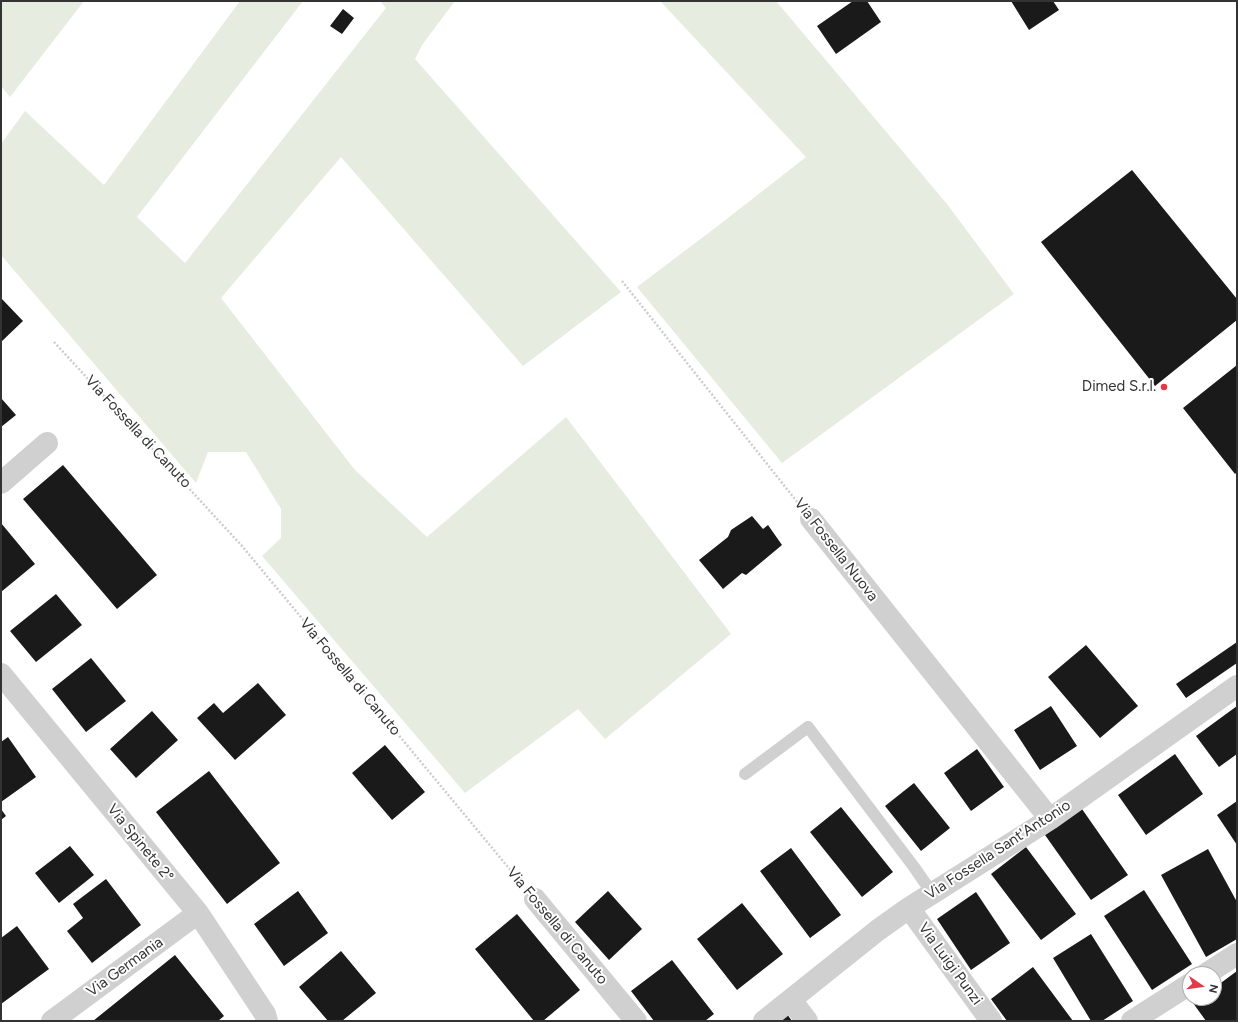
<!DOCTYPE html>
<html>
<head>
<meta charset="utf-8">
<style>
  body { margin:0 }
  #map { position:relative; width:1238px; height:1022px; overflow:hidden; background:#fff; font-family:Figtree,sans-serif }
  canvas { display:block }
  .frame { position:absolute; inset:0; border:2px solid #333; pointer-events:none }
  .north { position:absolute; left:1182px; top:966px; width:40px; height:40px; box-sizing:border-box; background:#fff; border:1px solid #adadad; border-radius:50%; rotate:103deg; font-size:11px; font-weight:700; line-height:16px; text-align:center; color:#333 }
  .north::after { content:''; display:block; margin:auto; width:14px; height:18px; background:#e63946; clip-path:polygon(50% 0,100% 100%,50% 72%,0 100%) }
</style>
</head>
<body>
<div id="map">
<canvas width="1238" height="1022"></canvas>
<div class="frame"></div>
<div class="north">N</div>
</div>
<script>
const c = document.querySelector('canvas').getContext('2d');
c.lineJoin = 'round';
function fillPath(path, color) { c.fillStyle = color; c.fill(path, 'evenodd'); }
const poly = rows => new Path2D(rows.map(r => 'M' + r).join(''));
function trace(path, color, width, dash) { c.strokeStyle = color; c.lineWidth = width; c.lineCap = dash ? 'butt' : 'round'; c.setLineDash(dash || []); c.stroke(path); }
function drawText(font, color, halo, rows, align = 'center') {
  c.font = font + ' Figtree,sans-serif'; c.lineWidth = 4; c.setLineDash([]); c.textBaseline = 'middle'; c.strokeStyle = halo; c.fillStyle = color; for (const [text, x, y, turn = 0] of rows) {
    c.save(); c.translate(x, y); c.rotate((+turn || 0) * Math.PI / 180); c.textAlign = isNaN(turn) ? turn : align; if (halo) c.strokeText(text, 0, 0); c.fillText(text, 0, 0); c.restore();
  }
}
const green = poly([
  [1,1,84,1,10,97,1,86],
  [240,1,303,1,137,217,185,263,386,8,380,1,455,1,422,45,415,59,621,292,523,366,341,157,221,298,355,470,427,537,566,417,731,634,605,739,578,709,465,793,262,556,281,538,281,509,246,452,208,452,196,483,1,255,1,144,25,111,104,185],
  [660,1,776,1,947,204,1014,294,782,463,637,287,719,225,806,157]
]);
const building = poly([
  [853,1,867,1,881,22,836,54,817,26],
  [1011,1,1053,1,1059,10,1029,30],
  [343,9,354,18,342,34,330,26],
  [1132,170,1237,299,1237,320,1155,386,1041,242],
  [1,298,23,321,1,342],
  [1237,365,1237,472,1235,474,1183,408],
  [1,398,16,415,1,427],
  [63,465,157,575,117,609,23,499],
  [752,516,763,529,768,525,782,545,746,575,742,573,723,589,699,560,728,537,731,530],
  [1,523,35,564,1,592],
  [56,594,82,625,36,662,10,631],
  [1237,642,1237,663,1186,698,1176,684],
  [1086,645,1138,706,1100,738,1048,677],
  [91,658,126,701,86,732,52,689],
  [258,683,286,715,235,760,197,718,214,703,223,713],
  [1051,706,1077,746,1040,770,1014,730],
  [1237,706,1237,754,1219,767,1196,736],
  [152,711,178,740,136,778,110,749],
  [8,737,36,777,1,802,1,742],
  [385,745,425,792,392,820,352,773],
  [977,749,1004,787,971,811,944,773],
  [1175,754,1203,794,1146,835,1118,795],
  [209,771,280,863,227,904,156,812],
  [914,783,950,828,921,851,885,806],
  [1237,801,1237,845,1217,815],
  [841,807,893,872,862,897,810,832],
  [1,809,6,816,1,820],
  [1082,809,1128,875,1091,900,1045,835],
  [70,846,94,875,59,903,35,873],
  [1026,847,1076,914,1041,940,991,874],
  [791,848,841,915,810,938,760,871],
  [1208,849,1237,902,1237,939,1206,957,1161,875],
  [106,879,141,925,92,963,67,931,83,918,73,904],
  [1144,890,1192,964,1152,990,1104,916],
  [298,891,328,933,284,966,254,924],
  [608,891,642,929,609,960,575,922],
  [976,892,1010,943,971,970,937,919],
  [742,903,783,954,737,990,697,939],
  [517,914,580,990,543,1021,534,1021,475,949],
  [17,926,49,969,1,1004,1,938],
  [1091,934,1133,1001,1102,1021,1091,1021,1053,958],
  [341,951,376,993,342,1021,328,1021,299,987],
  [175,955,224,1016,218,1021,93,1021],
  [672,960,714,1014,705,1021,654,1021,631,991],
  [1033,967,1073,1021,1007,1021,991,999],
  [1237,971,1237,1021,1206,1021,1193,1003,1199,998,1214,998,1214,988],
  [787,1014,792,1021,777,1021]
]);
const path = poly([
  [622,281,798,503],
  [54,342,242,546,522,884]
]);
const lane = poly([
  [745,774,808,727,914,867,932,893]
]);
const street = poly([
  [1,483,47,443],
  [811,519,1050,819],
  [1,674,198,913,265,1014,267,1021],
  [535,899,636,1021],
  [909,908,991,1021],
  [1206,974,1237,954],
  [791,1000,807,1021],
  [52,1021,198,913],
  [764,1021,878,930,909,908,1050,819,1237,686],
  [1132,1021,1190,984]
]);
const markers = [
  [1164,387,4,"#e63946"]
];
const poiNames = [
  ["Dimed S.r.l.",1156,387]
];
const streetNames = [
  ["Via Fossella di Canuto",138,432,47],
  ["Via Fossella Nuova",836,550,52],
  ["Via Fossella di Canuto",350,677,50],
  ["Via Spinete 2°",140,843,51],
  ["Via Fossella Sant'Antonio",998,850,-33],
  ["Via Fossella di Canuto",557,926,50],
  ["Via Luigi Punzi",950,964,54],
  ["Via Germania",125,967,-36]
];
fillPath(green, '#e6ecdf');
fillPath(building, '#1a1a1a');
trace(path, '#cdcdcd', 2.5, [2, 2]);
trace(lane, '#d0d0d0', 12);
trace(street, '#d0d0d0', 22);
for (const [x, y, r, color] of markers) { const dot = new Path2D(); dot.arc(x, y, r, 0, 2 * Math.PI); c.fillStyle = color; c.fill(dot); trace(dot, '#fff', 1.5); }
drawText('15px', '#333', '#fff', poiNames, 'right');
drawText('15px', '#333', '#fff', streetNames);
</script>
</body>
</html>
